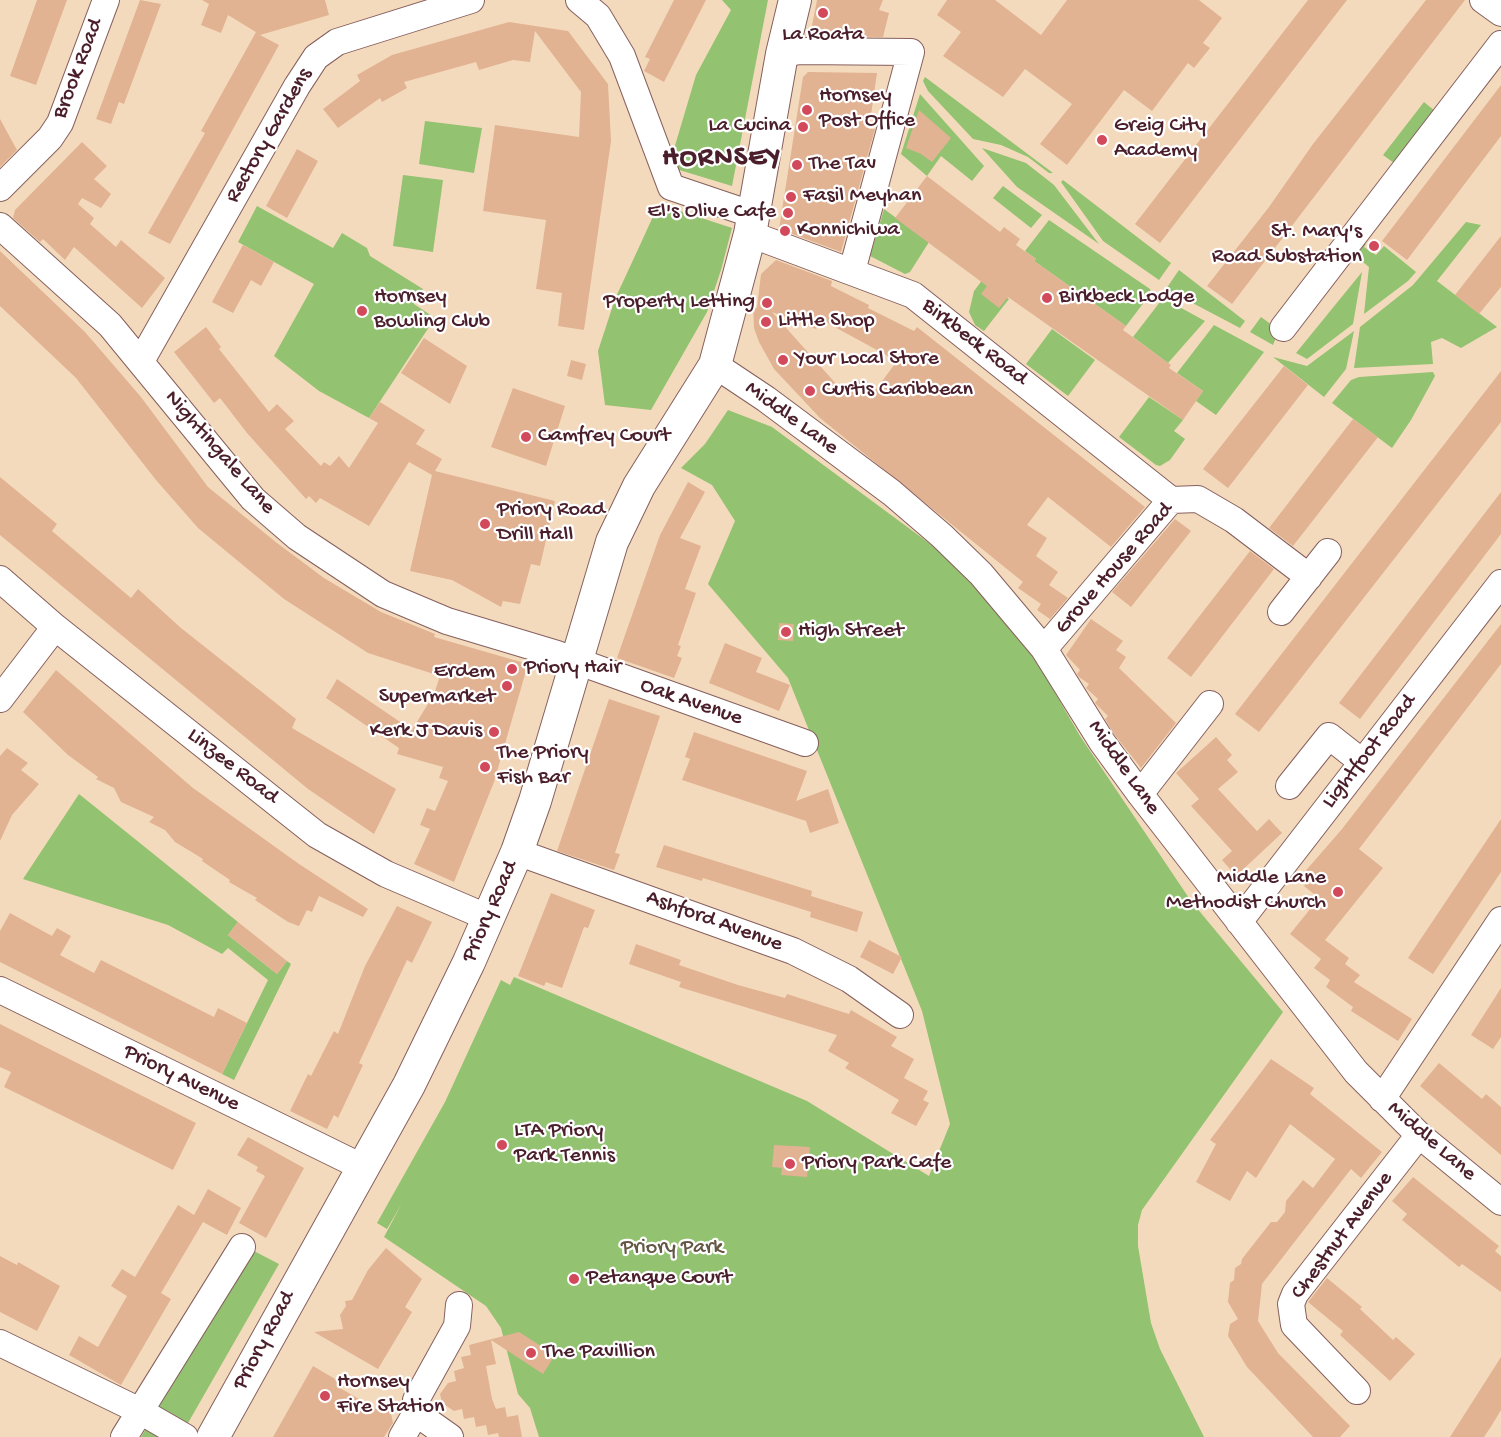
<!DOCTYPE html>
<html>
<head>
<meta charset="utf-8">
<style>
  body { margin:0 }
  canvas { display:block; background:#f4dabc }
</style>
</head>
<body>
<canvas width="1501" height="1437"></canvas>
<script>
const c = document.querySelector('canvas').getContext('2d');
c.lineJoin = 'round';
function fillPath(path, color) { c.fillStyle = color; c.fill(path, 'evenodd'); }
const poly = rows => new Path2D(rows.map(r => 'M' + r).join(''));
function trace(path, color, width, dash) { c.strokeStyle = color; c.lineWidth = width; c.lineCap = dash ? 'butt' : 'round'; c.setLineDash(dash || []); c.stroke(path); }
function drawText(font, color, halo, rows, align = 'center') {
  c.font = font + ' "Gochi Hand",sans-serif'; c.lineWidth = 4.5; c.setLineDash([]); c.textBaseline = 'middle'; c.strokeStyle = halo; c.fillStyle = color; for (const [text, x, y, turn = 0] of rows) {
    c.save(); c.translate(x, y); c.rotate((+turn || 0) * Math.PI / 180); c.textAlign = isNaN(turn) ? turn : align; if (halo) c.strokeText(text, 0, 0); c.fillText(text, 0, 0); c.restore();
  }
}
const green = poly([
  [722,0,768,0,732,186,676,169,674,149,696,75,731,10],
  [925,77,1053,173,1049,173,1028,157,1001,145,973,139,928,91,923,81],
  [920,94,984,166,972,181,941,156,927,176,901,154],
  [1424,102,1435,111,1394,163,1383,155],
  [425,121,482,128,474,173,419,164],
  [982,148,1026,163,1054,185,1099,244,1017,187],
  [403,175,443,180,433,252,393,246],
  [1063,180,1171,263,1159,280,1103,241,1061,182],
  [1003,186,1042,215,1031,228,993,198],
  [257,206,333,248,342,233,367,248,370,256,423,289,414,304,435,318,369,418,319,391,274,356,314,284,238,242],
  [665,206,732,228,721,270,707,312,651,410,605,405,598,351,615,299,640,245,656,210],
  [884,209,929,242,910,272,905,274,870,256],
  [1049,220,1150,289,1151,293,1126,326,1034,261,1036,259,1025,251],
  [1466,222,1481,225,1437,281,1497,327,1461,348,1442,338,1431,342,1433,364,1354,368,1360,327,1413,285],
  [1363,242,1366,244,1364,247,1376,255,1384,246,1416,272,1408,281,1364,314,1369,267,1353,254],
  [1179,270,1245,321,1240,328,1166,289],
  [1362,272,1353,324,1307,359,1296,353],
  [983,279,1009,299,984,331,975,325,969,312,974,291],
  [1163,298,1205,321,1168,363,1133,337],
  [1261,317,1279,330,1273,345,1250,332],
  [1214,325,1264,352,1216,415,1196,401,1203,391,1177,373],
  [1052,329,1095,360,1068,396,1026,364],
  [1354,331,1346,369,1324,397,1273,357,1307,366],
  [1433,372,1435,376,1411,420,1392,448,1332,403,1351,380,1359,377],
  [1149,397,1183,420,1174,431,1185,439,1170,460,1160,466,1156,465,1119,437],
  [728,410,772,427,937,549,974,585,1032,653,1080,736,1191,901,1283,1012,1142,1210,1138,1225,1138,1246,1151,1323,1160,1349,1204,1437,539,1437,530,1408,518,1394,501,1328,486,1306,384,1237,402,1203,387,1229,377,1223,445,1102,501,980,510,985,514,977,807,1101,929,1176,950,1124,922,1011,788,678,708,584,735,521,712,485,681,468,705,444],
  [79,794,238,922,228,935,277,974,287,961,291,964,234,1080,222,1074,268,980,228,948,222,954,168,925,23,879],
  [252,1250,279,1264,180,1437,141,1437]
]);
const building = poly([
  [37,0,67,0,36,85,10,76],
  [140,0,161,4,124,104,119,102,111,124,96,119],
  [202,0,325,0,329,15,260,35,279,45,170,244,148,233,205,133,201,131,256,32,259,34,228,15,221,33,201,25,209,4],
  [674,0,706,0,664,82,644,71,650,59,645,57],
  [817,0,883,0,879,10,889,13,883,37,810,36],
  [947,0,995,0,1041,35,1067,0,1199,0,1222,18,1203,43,1210,48,1194,68,1188,63,1152,111,1124,90,1067,165,1040,144,1072,104,1025,69,1003,97,943,56,961,32,937,15],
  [1308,0,1347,0,1160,243,1135,224],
  [1426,0,1465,0,1232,304,1207,286,1269,207,1313,144],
  [509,22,568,31,608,84,611,141,584,330,558,326,562,293,536,289,546,220,483,211,495,125,579,137,581,92,535,31,530,62,513,60,479,70,476,62,404,82,407,88,382,102,380,98,338,128,323,109,360,81,357,75,392,55],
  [808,72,877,73,869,129,875,129,841,252,779,229,803,77],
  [1501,85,1501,136,1407,260,1382,241],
  [919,110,951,138,932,162,921,154,906,148],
  [0,119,17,150,0,167],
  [82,142,107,166,94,179,111,194,101,208,82,198,78,204,94,218,90,224,116,247,121,240,165,278,142,308,74,247,65,260,43,239,40,242,13,218,15,210],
  [297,149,318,161,287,218,266,206],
  [927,176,1000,232,1004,227,1020,239,1016,245,1036,259,1034,261,1126,326,1123,330,1171,365,1169,368,1203,391,1183,420,1008,297,999,308,981,294,987,286,895,218],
  [1501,236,1501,287,1479,314,1455,295],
  [243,245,274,262,261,286,251,280,233,313,212,302],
  [0,251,85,332,141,397,208,487,277,543,324,578,381,612,435,634,434,637,528,664,494,782,454,882,414,864,430,829,420,825,427,808,435,811,448,781,439,778,443,767,397,754,399,748,326,698,337,679,412,730,434,694,440,676,368,653,284,599,198,528,156,480,76,378,0,306],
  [776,260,832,281,831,286,869,305,868,308,914,331,917,327,1145,507,1111,547,1048,497,1027,525,1047,538,1036,556,1058,572,1049,585,1068,598,1050,619,1037,610,1041,604,1018,588,1023,582,820,418,774,369,759,342,754,328,753,306,757,308,761,274],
  [772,312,816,329,820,319,897,361,874,392,858,380,846,395],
  [206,327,221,347,219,349,269,412,277,404,294,421,285,429,321,466,324,462,330,466,339,456,349,468,378,423,369,418,380,402,425,430,416,444,442,459,435,471,555,501,540,566,531,564,520,604,503,601,501,607,452,580,410,571,432,475,409,462,369,526,320,498,316,503,309,496,306,499,247,433,220,398,214,403,174,352],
  [424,338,467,366,450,404,401,373],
  [571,360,586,364,582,380,567,376],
  [1284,366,1308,385,1228,488,1203,469],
  [1501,371,1501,422,1259,732,1235,714],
  [513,388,565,406,546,466,491,447],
  [1353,419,1378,437,1293,546,1269,528],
  [0,477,57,524,52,531,131,598,138,589,181,628,296,719,292,728,396,789,374,834,308,789,0,535],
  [688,482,705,492,680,538,701,546,685,589,696,593,678,645,681,646,677,656,682,658,674,678,617,658,660,535],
  [1501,492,1501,534,1360,719,1339,703],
  [1175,519,1191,531,1131,607,1112,592],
  [1250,551,1274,569,1191,677,1167,658],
  [1091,619,1123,641,1116,650,1126,657,1119,668,1176,723,1141,768,1114,734,1105,719,1108,716,1095,703,1098,699,1086,688,1089,684,1079,677,1077,674,1080,670,1066,655],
  [779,623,794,624,793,641,778,640],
  [1501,624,1501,664,1359,849,1383,868,1325,940,1349,958,1345,964,1360,975,1354,982,1412,1019,1398,1041,1351,1011,1353,1007,1326,987,1330,980,1314,968,1321,959,1290,934,1319,898,1304,886,1309,880,1302,875,1342,829],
  [725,643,762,658,756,672,790,685,779,711,709,683],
  [56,670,193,788,299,864,368,909,363,917,319,896,312,912,307,910,299,926,288,922,255,900,257,898,229,882,230,880,202,861,203,859,175,842,165,830,149,822,154,817,121,802,114,788,96,779,98,777,68,755,23,712],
  [609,699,660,716,615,853,620,854,614,870,557,851],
  [694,732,807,771,796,801,828,789,839,823,810,833,806,821,682,780,690,759,685,757],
  [1216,737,1232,755,1227,760,1238,772,1218,789,1257,831,1269,819,1282,833,1236,876,1222,860,1232,851,1191,806,1199,799,1176,773],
  [7,748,28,763,21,770,39,784,12,815,0,841,0,756],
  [1501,819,1501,872,1433,974,1408,958],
  [664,845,812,891,811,896,863,912,857,932,810,917,811,912,703,878,702,881,656,867],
  [551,893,595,910,588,928,584,927,562,988,546,982,544,986,518,976],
  [397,906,432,922,412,963,407,960,359,1063,363,1065,338,1118,334,1115,327,1129,290,1111,308,1074,311,1076,334,1031,338,1034,365,966],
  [10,913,52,936,57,928,71,936,60,955,94,973,101,960,214,1017,218,1008,247,1023,222,1074,0,962,0,931],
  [238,922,287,961,277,974,228,935],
  [869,940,902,957,893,974,860,957],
  [636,944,681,960,679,965,738,985,785,998,787,994,849,1014,851,1010,897,1037,891,1046,914,1059,904,1078,928,1091,923,1100,929,1103,916,1126,891,1113,899,1100,845,1068,849,1063,828,1051,837,1035,679,987,681,982,629,964],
  [1501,988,1501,1037,1493,1049,1471,1035],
  [0,1024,196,1123,173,1170,4,1087,11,1072,0,1067],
  [1271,1059,1314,1088,1310,1094,1382,1152,1361,1178,1351,1169,1262,1284,1258,1321,1278,1353,1350,1426,1340,1437,1313,1437,1247,1367,1228,1336,1230,1324,1238,1319,1228,1302,1230,1283,1234,1280,1235,1268,1241,1264,1242,1259,1271,1222,1277,1222,1285,1212,1286,1201,1303,1180,1313,1188,1335,1159,1290,1124,1256,1178,1247,1171,1230,1201,1196,1182,1216,1144,1210,1140],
  [1439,1063,1482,1099,1486,1094,1501,1107,1501,1155,1420,1086],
  [248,1137,304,1168,266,1238,239,1223,265,1176,256,1171,258,1167,237,1155],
  [774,1145,810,1147,807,1177,781,1175,782,1168,772,1167],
  [1413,1177,1499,1246,1495,1251,1501,1256,1501,1292,1462,1264,1459,1267,1402,1220,1407,1214,1392,1201],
  [208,1189,241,1208,227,1235,203,1222,161,1293,171,1299,121,1385,69,1355,79,1336,98,1347,127,1296,111,1286,122,1269,135,1277,178,1205,194,1215],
  [386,1248,422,1279,405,1307,412,1312,378,1369,314,1332,343,1329,340,1315,346,1306,345,1301,352,1300,368,1270],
  [0,1256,17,1265,18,1262,60,1286,37,1331,0,1312],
  [1327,1278,1362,1307,1360,1309,1393,1340,1396,1337,1415,1354,1390,1381,1340,1335,1343,1331,1308,1302],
  [519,1332,555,1355,543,1374,491,1340,496,1364,486,1366,492,1399,496,1409,505,1407,507,1417,518,1415,522,1437,499,1437,498,1433,488,1435,486,1425,476,1427,474,1417,464,1419,462,1409,454,1411,442,1403,440,1394,448,1383,456,1381,454,1371,464,1368,461,1357,471,1355,469,1345],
  [1501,1357,1501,1410,1492,1425,1484,1437,1450,1437],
  [313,1366,342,1383,340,1388,376,1409,390,1409,393,1423,384,1437,273,1437]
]);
const minor = poly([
  [579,0,598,16,622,56,671,187,754,215],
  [1483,0,1501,13],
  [782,54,800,51,911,52,852,271],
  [0,188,50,138,60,123,106,0],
  [0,226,110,325,253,499,297,537,383,594,447,621,557,654,805,743],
  [750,234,913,295,1171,500],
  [1283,328,1501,44],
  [141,361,297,86,316,57,337,42,471,0],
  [715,365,766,399,892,493,942,536,981,574,1044,649,1102,742,1140,794,1356,1072,1419,1135,1501,1202],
  [0,579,55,627,317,835,386,874,489,918],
  [1281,612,1328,552],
  [1044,649,1171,500,1198,499,1234,520,1309,577],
  [0,699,55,627],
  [1289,786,1329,736,1362,762],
  [1140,794,1210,704],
  [517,852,793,951,849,979,900,1015],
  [1239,922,1501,583],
  [0,990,362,1167],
  [1382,1099,1501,920],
  [0,1343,140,1411,185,1437],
  [1357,1391,1294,1325,1291,1304,1295,1294,1419,1135],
  [416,1413,450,1437],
  [124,1437,242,1247],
  [402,1437,416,1413,416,1400,457,1326,459,1305]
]);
const major = poly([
  [213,1437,409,1085,469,962,517,852,535,801,612,542,639,486,715,365,750,234,782,54,795,0]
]);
const markers = [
  [823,13,6,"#d1495b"],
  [807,110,6,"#d1495b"],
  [803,127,6,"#d1495b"],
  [1102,140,6,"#d1495b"],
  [797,165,6,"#d1495b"],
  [791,197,6,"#d1495b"],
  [788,213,6,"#d1495b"],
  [785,231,6,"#d1495b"],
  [1374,246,6,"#d1495b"],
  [1047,298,6,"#d1495b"],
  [767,303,6,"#d1495b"],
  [362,311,6,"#d1495b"],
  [766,322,6,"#d1495b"],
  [783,360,6,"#d1495b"],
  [810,391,6,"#d1495b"],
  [526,437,6,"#d1495b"],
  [485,524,6,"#d1495b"],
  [786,632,6,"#d1495b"],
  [512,669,6,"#d1495b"],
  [507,686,6,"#d1495b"],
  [494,732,6,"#d1495b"],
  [485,767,6,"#d1495b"],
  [1338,892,6,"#d1495b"],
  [502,1145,6,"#d1495b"],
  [790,1164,6,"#d1495b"],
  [574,1279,6,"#d1495b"],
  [531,1353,6,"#d1495b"],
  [325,1396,6,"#d1495b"]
];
const poiNames = [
  ["La Roata",823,36,"center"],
  ["Hornsey",819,97],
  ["Post Office",819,122],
  ["La Cucina",791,127,"right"],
  ["Greig City",1114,127],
  ["Academy",1114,152],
  ["The Tav",809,165],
  ["Fasil Meyhan",803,197],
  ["El's Olive Cafe",776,213,"right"],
  ["Konnichiwa",797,231],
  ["St. Mary's",1362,233,"right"],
  ["Road Substation",1362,258,"right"],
  ["Hornsey",374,298],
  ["Bowling Club",374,323],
  ["Birkbeck Lodge",1059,298],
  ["Property Letting",755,303,"right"],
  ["Little Shop",778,322],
  ["Your Local Store",795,360],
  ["Curtis Caribbean",822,391],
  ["Camfrey Court",538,437],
  ["Priory Road",497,511],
  ["Drill Hall",497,536],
  ["High Street",798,632],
  ["Priory Hair",524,669],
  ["Erdem",495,673,"right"],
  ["Supermarket",495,698,"right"],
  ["Kerk J Davis",482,732,"right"],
  ["The Priory",497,754],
  ["Fish Bar",497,779],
  ["Middle Lane",1326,879,"right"],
  ["Methodist Church",1326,904,"right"],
  ["LTA Priory",514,1132],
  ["Park Tennis",514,1157],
  ["Priory Park Cafe",802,1164],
  ["Petanque Court",586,1279],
  ["The Pavillion",543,1353],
  ["Hornsey",337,1383],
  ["Fire Station",337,1408]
];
const streetNames = [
  ["Brook Road",79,69,-69],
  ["Rectory Gardens",270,136,-60],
  ["Birkbeck Road",974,343,38],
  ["Middle Lane",791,419,36],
  ["Nightingale Lane",219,453,49],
  ["Grove House Road",1115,569,-49],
  ["Oak Avenue",691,703,19],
  ["Lightfoot Road",1370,752,-52],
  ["Linzee Road",232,767,38],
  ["Middle Lane",1123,768,55],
  ["Priory Road",491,912,-66],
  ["Ashford Avenue",714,922,20],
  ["Priory Avenue",181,1079,26],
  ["Middle Lane",1431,1142,41],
  ["Chestnut Avenue",1343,1236,-53],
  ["Priory Road",265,1341,-62]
];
const parkNames = [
  ["Priory Park",672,1249]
];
const districtNames = [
  ["HORNSEY",722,160]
];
fillPath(green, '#93c271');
fillPath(building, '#e1b392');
trace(minor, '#86605e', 28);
trace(major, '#86605e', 34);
trace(minor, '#fff', 26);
trace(major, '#fff', 32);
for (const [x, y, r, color] of markers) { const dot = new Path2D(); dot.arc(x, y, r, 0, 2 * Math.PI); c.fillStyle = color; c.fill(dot); trace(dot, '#fff', 2); }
drawText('22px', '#4a1f2b', '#fff', poiNames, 'left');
drawText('22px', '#4a1f2b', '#fff', streetNames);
drawText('22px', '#645844', '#fff', parkNames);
c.letterSpacing = '1.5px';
drawText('bold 28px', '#4a1f2b', '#fff', districtNames);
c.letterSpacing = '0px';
</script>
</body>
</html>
